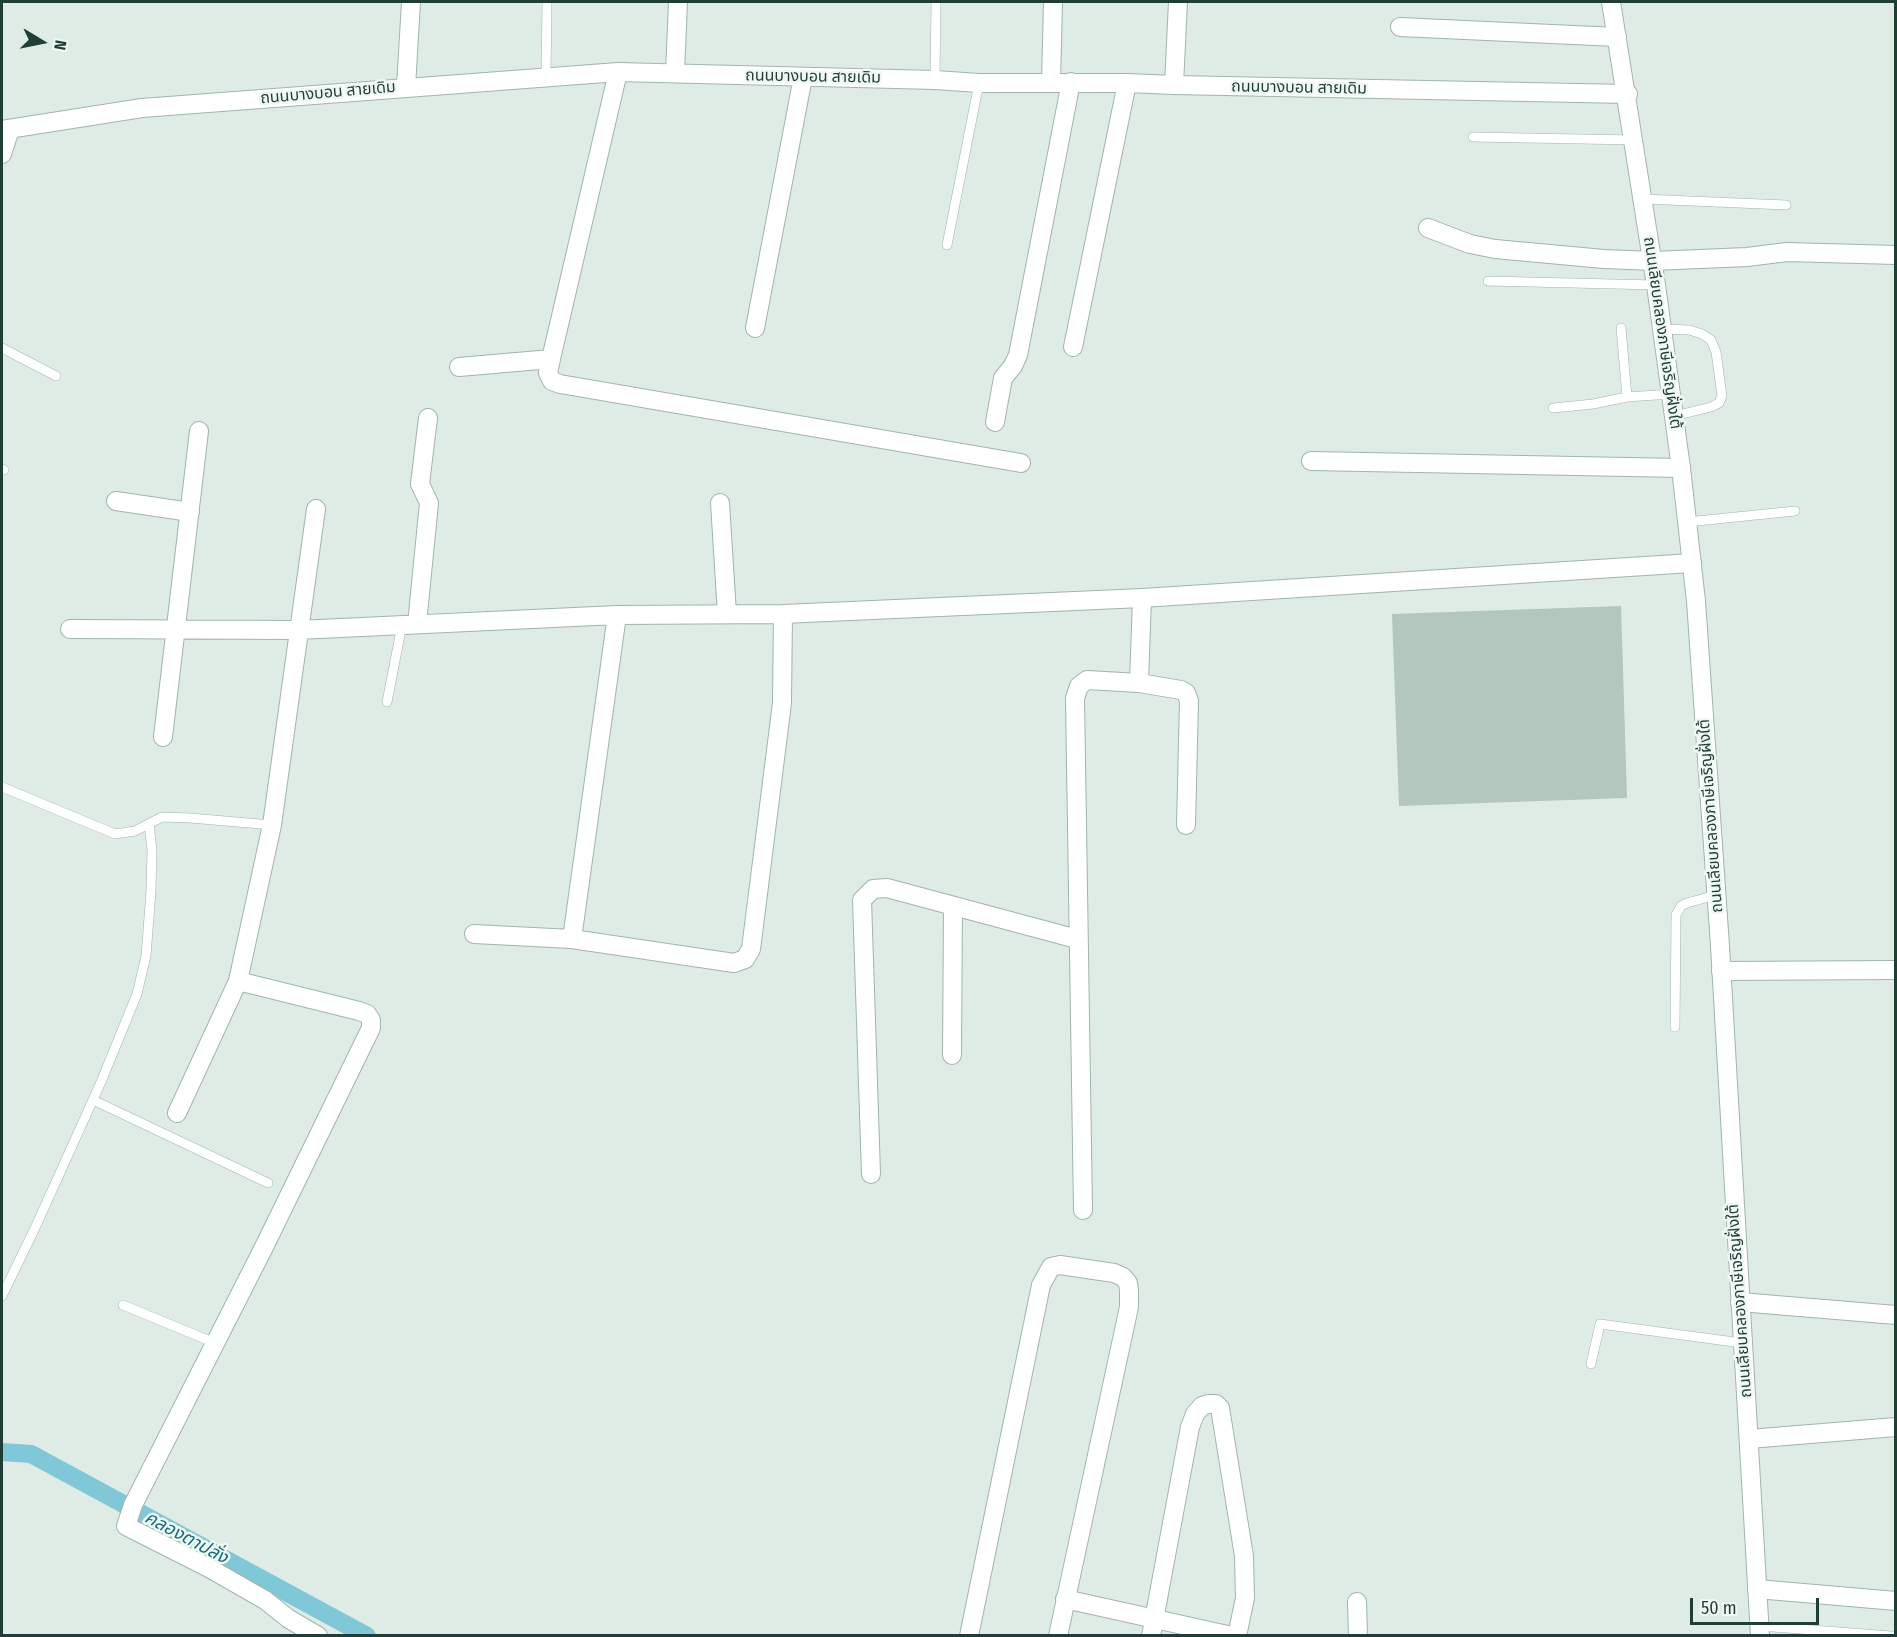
<!DOCTYPE html>
<html>
<head>
<meta charset="utf-8">
<style>
  body { margin:0 }
  #map { position:relative; width:1897px; height:1637px; overflow:hidden; background:#dfece6; font-family:"Fira Sans Condensed",sans-serif }
  canvas { display:block }
  .frame { position:absolute; inset:0; border:3px solid #1e3e36; pointer-events:none }
  .north { position:absolute; left:12px; top:12px; width:60px; height:60px; -webkit-text-stroke:4px #f0f8f4; paint-order:stroke; rotate:100deg; font-size:16px; font-weight:700; line-height:24px; text-align:center; color:#1e3e36 }
  .north::after { content:''; display:block; margin:auto; width:21px; height:27px; background:#1e3e36; clip-path:polygon(50% 0,100% 100%,50% 72%,0 100%) }
  .scale { position:absolute; left:1690px; top:1598px; width:129px; height:27px; box-sizing:border-box; border:3px solid #1e3e36; border-top:0; padding-left:8px; font-size:18px; line-height:21px; white-space:nowrap; color:#1e3e36; -webkit-text-stroke:4px #f0f8f4; paint-order:stroke }
</style>
</head>
<body>
<div id="map">
<canvas width="1897" height="1637"></canvas>
<div class="frame"></div>
<div class="north">N</div>
<div class="scale">50 m</div>
</div>
<script>
const c = document.querySelector('canvas').getContext('2d');
c.lineJoin = 'round';
const poly = rows => new Path2D(rows.map(r => 'M' + r).join(''));
function trace(path, color, width, dash) { c.strokeStyle = color; c.lineWidth = width; c.lineCap = dash ? 'butt' : 'round'; c.setLineDash(dash || []); c.stroke(path); }
function fillPath(path, color) { c.fillStyle = color; c.fill(path, 'evenodd'); }
function drawText(font, color, halo, rows, align = 'center') {
  c.font = font + ' "Fira Sans Condensed","Noto Sans Thai",sans-serif'; c.lineWidth = 5; c.setLineDash([]); c.textBaseline = 'middle'; c.strokeStyle = halo; c.fillStyle = color; for (const [text, x, y, turn = 0] of rows) {
    c.save(); c.translate(x, y); c.rotate((+turn || 0) * Math.PI / 180); c.textAlign = isNaN(turn) ? turn : align; if (halo) c.strokeText(text, 0, 0); c.fillText(text, 0, 0); c.restore();
  }
}
const canal = poly([
  [2,1452,31,1454,367,1636]
]);
const building = poly([
  [1621,606,1627,798,1399,806,1392,614]
]);
const service = poly([
  [546,76,547,2],
  [935,80,936,2],
  [1473,137,1635,140],
  [1643,199,1786,205],
  [947,245,979,83],
  [1488,281,1656,285],
  [1621,328,1627,397],
  [1662,329,1689,330,1702,334,1711,340,1716,352,1722,396,1719,403,1711,407,1674,416],
  [2,348,56,376],
  [1553,408,1593,404,1627,397,1671,394],
  [2,469,4,470],
  [1687,522,1795,511],
  [387,702,402,625],
  [2,787,115,834,135,831,162,817,190,818,272,825],
  [1675,1027,1676,915,1681,906,1687,903,1716,895],
  [93,1100,268,1183],
  [2,1296,35,1228,101,1082,137,994,146,956,151,891,152,850,149,824],
  [123,1305,215,1343],
  [1591,1364,1600,1324,1742,1343],
  [1760,1626,1891,1636]
]);
const minor = poly([
  [1400,27,1617,37],
  [618,72,551,359,548,373,552,381,560,384,1021,463],
  [675,73,678,2],
  [1051,82,1053,2],
  [1174,85,1178,2],
  [406,87,411,2],
  [2,130,142,108,618,72,935,80,979,83,1127,83,1174,85,1628,94],
  [2,154,10,129],
  [1428,228,1470,244,1495,249,1604,259,1653,261,1747,257,1787,252,1896,255],
  [755,328,803,77],
  [1073,347,1127,83],
  [459,367,551,359],
  [995,422,1003,378,1013,366,1018,355,1071,82],
  [1311,461,1681,468],
  [116,501,190,512],
  [720,503,727,614],
  [417,624,429,503,420,484,428,418],
  [70,629,298,630,617,615,783,614,1142,598,1692,563],
  [1139,683,1181,690,1186,693,1189,701,1186,825],
  [163,737,199,431],
  [474,934,572,939,734,963,745,959,751,949,782,703,783,614],
  [572,939,617,615],
  [1721,971,1896,970],
  [238,981,359,1011,367,1014,371,1020,371,1028,265,1245,133,1505,126,1526,209,1568,265,1600,289,1619,318,1636],
  [952,1055,953,906],
  [177,1113,238,981,272,825,316,509],
  [871,1174,862,900,873,889,887,888,1077,939],
  [1083,1210,1075,698,1079,686,1087,680,1139,683,1142,598],
  [1740,1302,1896,1315],
  [1749,1439,1896,1427],
  [1757,1589,1896,1601],
  [1065,1599,1232,1636],
  [1357,1602,1358,1636],
  [969,1636,1041,1285,1051,1267,1060,1265,1114,1273,1123,1277,1128,1283,1129,1291,1129,1307,1058,1636],
  [1151,1636,1190,1427,1195,1414,1202,1406,1208,1404,1216,1404,1220,1408,1244,1556,1245,1598,1237,1636]
]);
const tertiary = poly([
  [1611,2,1656,285,1681,468,1696,601,1720,946,1760,1636]
]);
const streetNames = [
  ["ถนนบางบอน สายเดิม",813,77,1],
  ["ถนนบางบอน สายเดิม",1299,88,1],
  ["ถนนบางบอน สายเดิม",328,93,-5],
  ["ถนนเลียบคลองภาษีเจริญฝั่งใต้",1662,333,82],
  ["ถนนเลียบคลองภาษีเจริญฝั่งใต้",1711,816,-94],
  ["ถนนเลียบคลองภาษีเจริญฝั่งใต้",1740,1301,-94]
];
const waterNames = [
  ["คลองตาปลั่ง",186,1538,28]
];
trace(canal, '#80c8d8', 18);
fillPath(building, '#b4c7bf');
trace(service, '#a1b4ae', 10);
trace(minor, '#a1b4ae', 20);
trace(tertiary, '#a1b4ae', 20);
trace(service, '#fff', 9);
trace(minor, '#fff', 18);
trace(tertiary, '#fff', 18);
drawText('16px', '#1e3e36', '#f0f8f4', streetNames);
drawText('italic 18px', '#126b80', '#f0f8f4', waterNames);
</script>
</body>
</html>
